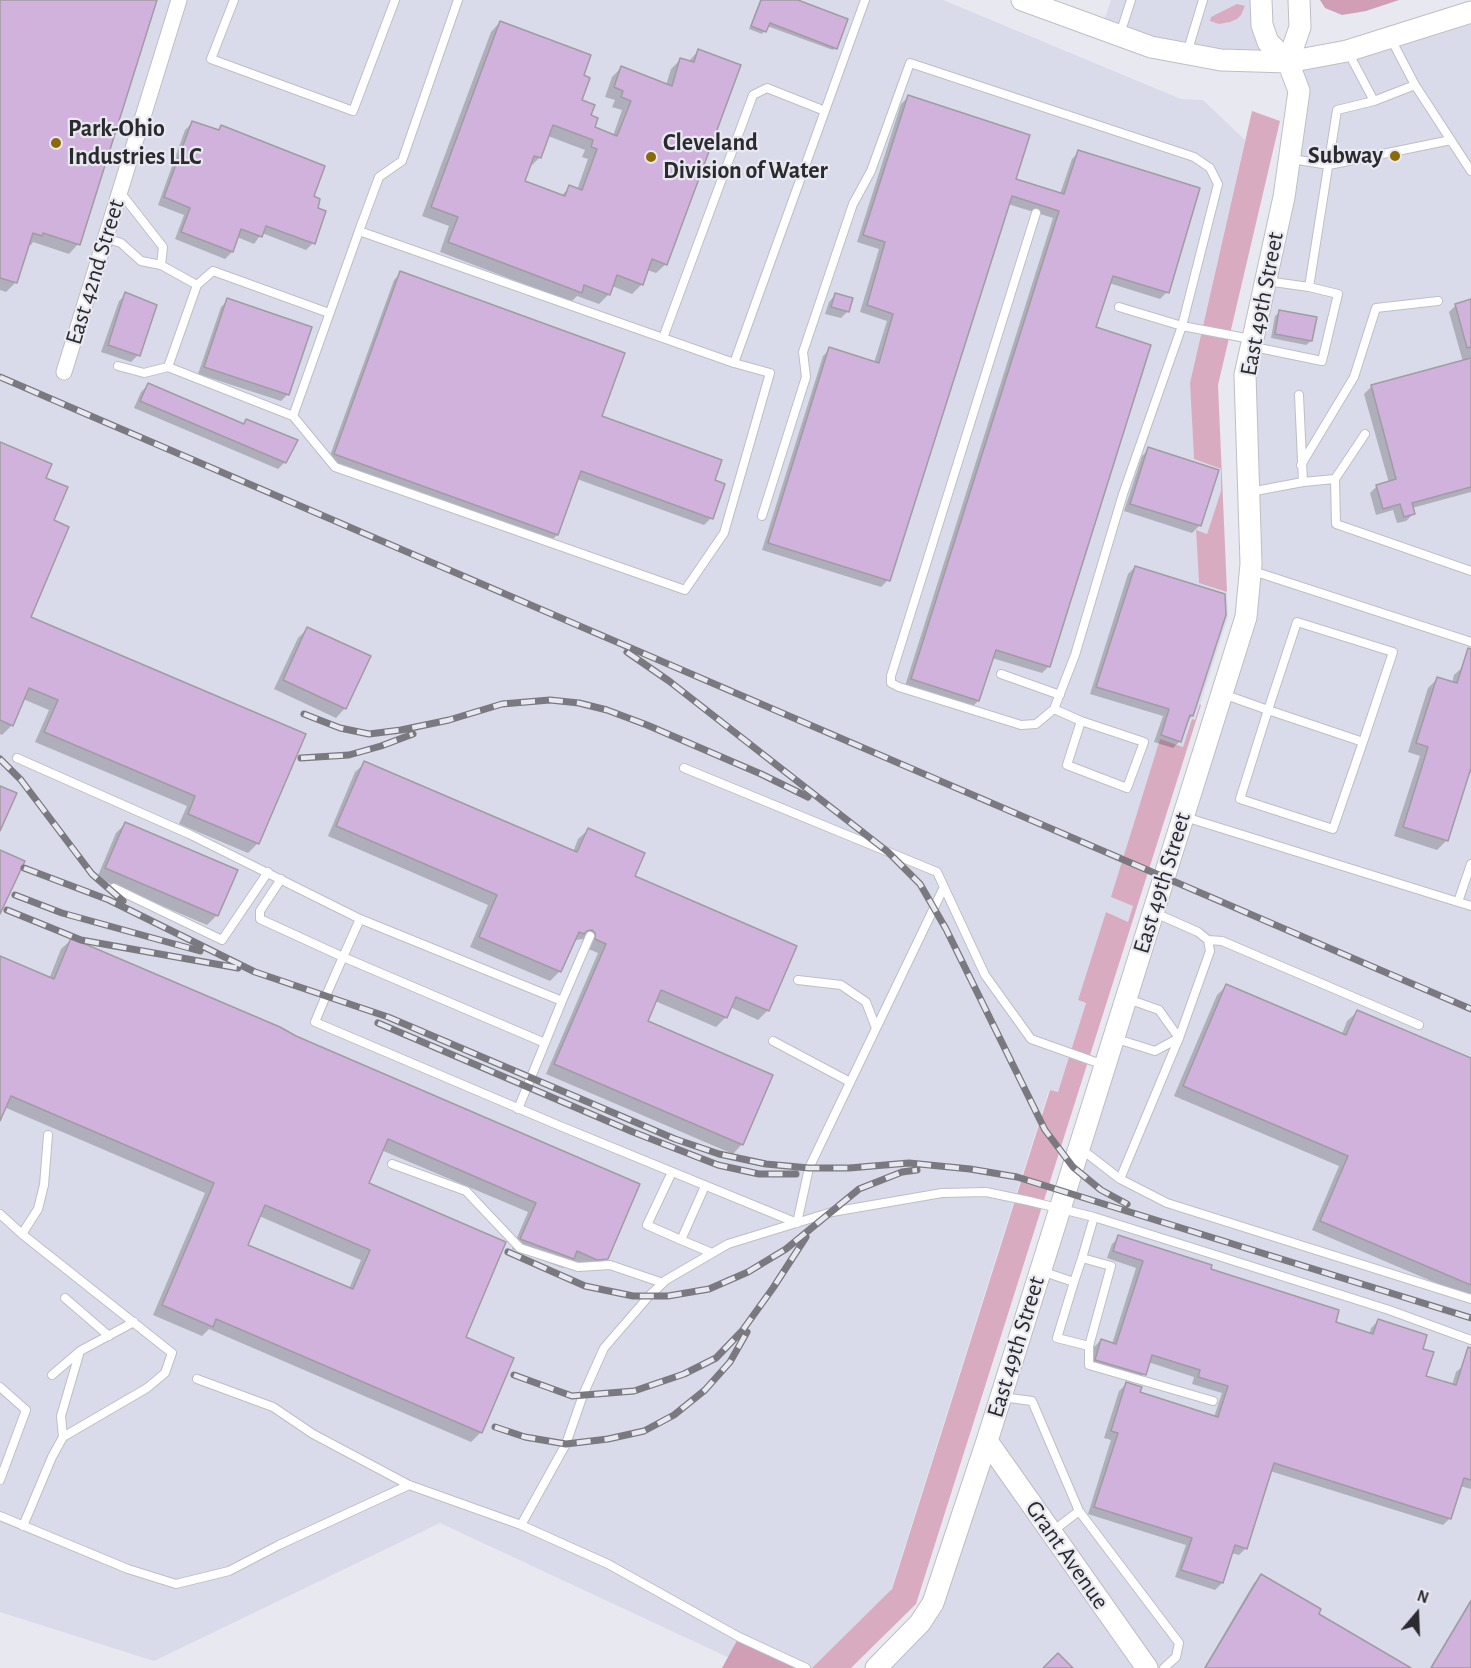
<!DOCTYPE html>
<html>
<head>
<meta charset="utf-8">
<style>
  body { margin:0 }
  #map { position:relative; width:1471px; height:1668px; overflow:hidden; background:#e8e8f0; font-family:"Alegreya Sans",sans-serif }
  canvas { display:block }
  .north { position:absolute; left:1387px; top:1584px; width:60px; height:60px; -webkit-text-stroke:4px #e8e8f0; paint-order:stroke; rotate:19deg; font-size:16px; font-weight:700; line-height:24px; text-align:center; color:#2b2b2f }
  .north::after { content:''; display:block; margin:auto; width:21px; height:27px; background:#2b2b2f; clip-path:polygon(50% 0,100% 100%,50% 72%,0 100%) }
</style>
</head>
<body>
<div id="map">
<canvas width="1471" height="1668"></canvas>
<div class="north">N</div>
</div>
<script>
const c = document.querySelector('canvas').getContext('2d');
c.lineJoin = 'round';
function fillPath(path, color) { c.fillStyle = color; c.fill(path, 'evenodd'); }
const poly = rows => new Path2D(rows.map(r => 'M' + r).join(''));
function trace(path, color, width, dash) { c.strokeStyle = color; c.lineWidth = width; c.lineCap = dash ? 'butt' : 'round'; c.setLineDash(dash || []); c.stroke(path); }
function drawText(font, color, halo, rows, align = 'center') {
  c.font = font + ' "Alegreya Sans",sans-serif'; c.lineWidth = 4.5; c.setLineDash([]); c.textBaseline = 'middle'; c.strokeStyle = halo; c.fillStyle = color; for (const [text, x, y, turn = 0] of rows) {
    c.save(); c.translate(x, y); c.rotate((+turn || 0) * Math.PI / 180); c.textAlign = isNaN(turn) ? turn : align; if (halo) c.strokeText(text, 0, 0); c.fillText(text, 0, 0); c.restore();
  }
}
const built = poly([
  [0,0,943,0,1181,99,1203,100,1245,140,1190,383,1194,459,1221,469,1221,491,1207,534,1196,531,1199,582,1227,592,1228,617,1195,720,1192,720,1183,747,1160,740,1132,829,1153,838,1133,906,1128,922,1106,913,1078,1000,1086,1003,1058,1092,1049,1090,890,1593,813,1668,751,1668,440,1523,154,1661,0,1612],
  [1111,0,1261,0,1288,62,1471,12,1471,1668,876,1668,920,1623,1246,617,1245,375,1290,158,1287,62,1101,29]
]);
const green = poly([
  [1237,4,1245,6,1241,15,1237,19,1230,22,1219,24,1210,21,1211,17],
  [1252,111,1280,121,1218,385,1227,592,1199,583,1196,530,1207,534,1221,491,1221,469,1194,459,1190,383],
  [1200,704,1201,705,916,1604,851,1668,812,1668,892,1589,1050,1090,1058,1092,1086,1003,1078,1000,1106,912,1128,922,1133,906,1111,897,1160,739,1183,747,1192,719,1195,720]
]);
const forest = poly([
  [1320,0,1399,0,1366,11,1342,15,1325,8],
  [739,1637,806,1668,722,1668]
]);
const shadow = poly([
  [0,0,156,0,78,244,69,254,33,242,31,245,28,244,16,282,6,292,0,290],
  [760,0,793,0,835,48,833,50,767,26,762,34,749,29],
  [500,22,582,75,580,101,593,128,613,136,622,110,612,107,615,100,605,97,612,77,622,67,666,85,671,69,680,60,689,61,698,51,666,264,656,273,647,270,642,284,632,294,612,286,609,294,599,304,577,296,571,302,440,252,449,226,422,216,491,32],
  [548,136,585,150,582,157,588,159,577,190,570,187,561,196,523,182,529,166,530,167,540,157],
  [908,97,1015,180,1060,194,1072,159,1079,152,1167,292,1160,299,1109,283,1094,328,1049,666,1042,673,992,658,978,701,971,708,905,686,1053,218,1008,204,888,580,881,587,762,550,823,356,830,349,874,363,887,321,860,312,879,249,857,242,901,104],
  [192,123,217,131,221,127,312,197,313,243,306,250,262,233,254,244,237,237,232,252,225,259,175,239,184,215,158,205,185,130],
  [401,273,601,417,713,481,711,518,704,525,577,479,557,535,550,542,328,461,394,280],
  [126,294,138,355,131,362,101,352,119,301],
  [836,294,848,311,841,318,825,314,829,302],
  [228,300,288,394,281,401,198,374,221,307],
  [1471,301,1471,492,1412,508,1413,514,1406,521,1397,523,1393,510,1376,515,1370,493,1377,486,1389,483,1364,394,1371,387,1463,362,1449,312,1456,305],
  [1280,312,1311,341,1306,345,1271,338,1275,316],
  [148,385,242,425,247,420,285,462,278,469,134,408,141,392],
  [0,444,44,479,52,521,29,618,258,843,248,853,179,824,187,806,35,742,49,710,23,699,12,725,2,735,0,734],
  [1149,449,1217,471,1199,526,1192,533,1124,511,1142,456],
  [1135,567,1192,716,1186,722,1180,741,1173,748,1154,742,1163,716,1090,694,1128,574],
  [307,629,345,708,336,718,274,689,298,638],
  [1464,666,1471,668,1471,773,1468,772,1447,840,1437,850,1394,836,1420,756,1408,752,1428,688,1438,678,1452,683,1454,675],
  [365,763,573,852,578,839,588,830,633,877,768,1010,758,1020,730,1007,726,1017,716,1027,655,1001,646,1022,742,1144,733,1154,546,1074,598,953,586,948,586,943,582,939,576,940,560,971,550,981,470,947,488,905,328,836,355,772],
  [125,824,217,915,207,925,97,878,116,833],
  [71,940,638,1185,606,1258,597,1268,569,1262,563,1268,512,1249,528,1212,381,1150,367,1183,464,1338,481,1432,471,1442,209,1329,202,1336,153,1315,205,1193,4,1107,0,1115,0,958,49,979,61,949],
  [259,1216,361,1260,349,1289,246,1245],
  [1227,985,1342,1034,1347,1021,1357,1012,1471,1060,1471,1298,1312,1230,1339,1166,1174,1096,1217,995],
  [1119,1237,1209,1270,1334,1323,1369,1335,1371,1328,1378,1321,1421,1350,1424,1377,1452,1385,1456,1372,1464,1365,1471,1368,1471,1489,1460,1486,1450,1518,1443,1525,1270,1471,1246,1548,1239,1555,1231,1553,1222,1583,1215,1590,1175,1577,1186,1545,1088,1514,1111,1440,1104,1438,1119,1391,1126,1384,1138,1393,1214,1417,1222,1393,1192,1384,1194,1377,1148,1362,1144,1374,1137,1381,1089,1367,1094,1347,1101,1340,1112,1344,1136,1268,1107,1258,1112,1244],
  [1261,1576,1318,1615,1408,1668,1204,1668,1254,1583],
  [1471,1599,1471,1668,1430,1668]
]);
const building = poly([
  [0,0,157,0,80,245,43,233,42,236,33,233,17,283,0,278,0,0],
  [761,0,798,0,848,19,837,49,770,23,766,32,751,26,761,0],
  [500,21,591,55,584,75,590,78,582,100,595,105,591,115,598,118,595,127,617,136,631,101,621,97,623,91,614,87,621,66,672,86,680,58,694,62,698,49,741,65,667,265,652,259,643,285,617,275,610,295,584,285,582,293,448,242,458,217,431,207,500,21],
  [553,125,593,140,591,147,597,149,582,190,569,185,565,196,525,181,534,156,541,158,553,125],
  [908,95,1030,135,1016,179,1064,194,1078,150,1200,188,1169,293,1113,276,1096,327,1151,345,1050,667,996,650,979,701,911,679,1059,211,1012,196,890,581,768,543,829,347,879,363,893,314,867,305,885,242,863,235,908,95],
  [192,121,219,130,221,125,325,166,314,196,320,199,318,208,326,211,315,244,266,226,262,237,241,229,233,252,181,232,190,208,164,197,192,121],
  [400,271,625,353,602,416,722,460,715,480,725,484,713,519,581,471,558,535,334,454,400,271],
  [125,292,157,305,140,356,108,345,125,292],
  [835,293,853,298,849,312,831,307,835,293],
  [227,298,312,327,289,395,204,367,227,298],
  [1471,299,1471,347,1467,348,1455,304,1471,299],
  [1279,310,1317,317,1312,341,1275,334,1279,310],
  [1471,358,1471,487,1412,503,1415,514,1404,517,1400,504,1383,509,1376,485,1396,479,1371,385,1471,358],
  [148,383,244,424,246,419,298,440,286,463,140,401,148,383],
  [0,442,52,464,46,478,68,487,54,520,69,527,31,617,306,734,259,844,188,814,195,796,44,732,58,700,29,688,13,726,0,720,0,442],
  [1148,447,1219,470,1201,526,1130,504,1148,447],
  [1135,566,1225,594,1226,615,1193,716,1190,715,1181,742,1161,735,1169,709,1096,687,1135,566],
  [307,627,371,656,346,709,283,680,307,627],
  [1468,648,1471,649,1471,768,1448,841,1403,827,1428,747,1416,743,1437,677,1457,683,1468,648],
  [364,761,577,852,588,828,645,853,635,876,797,946,769,1011,736,997,727,1018,661,990,648,1021,773,1075,743,1145,554,1064,606,944,595,939,595,933,592,930,587,931,584,934,579,932,561,972,479,937,497,895,336,826,364,761],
  [0,786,17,793,0,831,0,786],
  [125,822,238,870,218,916,105,868,125,822],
  [0,850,25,861,0,914,0,850],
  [71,938,280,1027,296,1036,640,1184,608,1259,597,1260,577,1251,574,1259,520,1239,536,1203,388,1139,369,1183,506,1242,466,1337,514,1358,482,1433,216,1319,213,1327,162,1305,214,1183,11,1096,0,1121,0,956,54,979,71,938],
  [265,1205,370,1250,353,1289,248,1245,265,1205],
  [1226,984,1346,1035,1357,1010,1471,1058,1471,1285,1320,1221,1348,1156,1183,1086,1226,984],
  [1118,1235,1212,1265,1211,1269,1339,1310,1336,1322,1373,1334,1378,1319,1427,1335,1423,1349,1434,1352,1426,1376,1456,1385,1468,1347,1471,1348,1471,1480,1464,1478,1451,1519,1274,1463,1247,1549,1235,1545,1223,1583,1181,1570,1192,1538,1094,1507,1118,1433,1111,1431,1126,1382,1142,1387,1140,1392,1218,1417,1228,1386,1198,1377,1200,1370,1152,1355,1146,1375,1095,1360,1101,1339,1116,1344,1143,1261,1113,1251,1118,1235],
  [1261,1574,1321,1609,1319,1614,1411,1668,1205,1668,1261,1574],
  [1471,1601,1471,1668,1431,1668,1471,1601],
  [1058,1653,1073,1668,1043,1668,1058,1653]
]);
const lane = poly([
  [234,0,211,59,353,111,395,0],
  [458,0,402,161,379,177,359,231,734,363,865,0],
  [1120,34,1131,0],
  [1187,53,1203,0],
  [1415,85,1471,171],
  [1374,101,1415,85,1391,39],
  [1292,159,1329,165,1451,140],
  [359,231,293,416,335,467,685,590,724,533,770,373,734,363],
  [105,238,121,243,141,261,161,265,163,247,120,192],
  [161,265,197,285,168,367,293,416],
  [1266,281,1309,287,1337,110,1374,101,1348,52],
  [197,285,213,271,329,313],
  [1119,307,1182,326,1251,339],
  [663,338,753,95,767,88,825,111],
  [1254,347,1322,361,1338,294,1309,287],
  [118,366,144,373,168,367],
  [1301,465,1354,377,1376,308,1438,301],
  [1335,479,1365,434],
  [1303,482,1335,479,1336,524,1471,571],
  [1250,492,1303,482,1299,395],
  [762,516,806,377,803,352,853,204,871,171,910,63,1194,157,1210,168,1218,184,1182,326,1123,494,1075,655,1054,709,1036,724,1021,725,899,687,891,683,891,676,1036,213],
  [1253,571,1471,642],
  [1001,674,1060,695],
  [1223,694,1268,710,1363,742,1393,652,1297,622,1268,710,1240,799,1333,829,1363,742],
  [1054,709,1081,721,1144,742,1127,788,1067,765,1081,721],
  [17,758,189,834,360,919],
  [684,768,937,872,985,975,1031,1039,1104,1065],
  [1185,817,1458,902,1471,864],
  [281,879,260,911,260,919,343,957,545,1043,562,1001,360,919,343,957,325,998,315,1022,560,1126,797,1223,809,1168,944,887],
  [114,888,222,940,268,872],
  [1458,902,1471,906],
  [1208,940,1222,941,1419,1025],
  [798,980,841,985,866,1002,876,1028],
  [1128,999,1159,1010,1179,1038],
  [562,1001,590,936],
  [1117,1039,1155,1051,1179,1038],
  [773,1041,850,1082],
  [518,1109,545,1043],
  [1080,1148,1120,1179,1167,1203,1471,1299],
  [392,1164,466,1191,520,1248,578,1267,610,1265,663,1283],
  [672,1172,647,1225,681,1240],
  [1120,1179,1179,1038,1210,951,1208,940,1198,932,1155,913],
  [705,1186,681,1240,712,1253],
  [0,1214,22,1234],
  [1082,1258,1111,1266,1089,1346,1057,1338,1074,1282,1082,1258,1094,1217],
  [1041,1271,1074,1282],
  [65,1298,109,1336],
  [1089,1346,1089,1365,1213,1401],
  [52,1375,79,1352],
  [197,1379,273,1407,313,1434,409,1485,521,1525,608,1564,739,1637,806,1668],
  [0,1387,26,1410,0,1480],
  [1002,1397,1032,1401,1079,1511,1053,1531],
  [63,1437,61,1416,80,1351,134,1322],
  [1079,1511,1179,1643,1176,1657,1164,1668],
  [0,1516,128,1569,176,1584,229,1571,279,1545,409,1485],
  [521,1525,566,1444,583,1395,604,1348,649,1296,666,1280,728,1244,832,1212,942,1193,986,1192,1029,1201,1094,1217,1209,1253,1389,1310,1471,1340],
  [23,1526,52,1457,63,1437,147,1388,165,1373,172,1353,22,1234,38,1209,44,1185,48,1135]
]);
const street = poly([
  [64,372,179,0]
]);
const secondary = poly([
  [1022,0,1151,47,1221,60,1255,61,1288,62,1347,51,1471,12],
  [1288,62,1300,27,1299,0],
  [987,1441,1147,1668],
  [876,1668,920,1623,933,1603,987,1441,1246,617,1251,564,1245,375,1284,197,1299,91,1288,62,1268,42,1262,25,1261,0]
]);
const rail = poly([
  [0,377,1471,1009],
  [627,652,669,681,888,852,920,884,946,929,1045,1130,1073,1167,1101,1190,1127,1204],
  [304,714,340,728,369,734,401,730,449,720,502,704,550,700,579,703,607,710,647,725,761,774,808,797],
  [301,758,349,755,381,746,413,734],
  [0,759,21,780,92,874,123,901],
  [24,868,109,900,255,972,388,1017,675,1139,719,1154,766,1164,809,1168,849,1168,909,1163,970,1169,1017,1177,1471,1318],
  [15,895,62,913,200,951],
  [7,910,81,940,238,968],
  [378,1023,633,1132,718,1165,759,1174,796,1174],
  [508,1252,585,1286,633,1296,668,1296,709,1289,748,1272,786,1249,859,1189,902,1172,917,1170],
  [514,1375,572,1396,634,1391,684,1374,716,1358,742,1331,773,1288,806,1237],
  [495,1427,525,1437,566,1444,608,1439,644,1431,674,1415,705,1390,730,1362,747,1332]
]);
const markers = [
  [56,143,6,"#8a6908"],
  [1395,156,6,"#8a6908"],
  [651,157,6,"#8a6908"]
];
const poiNames = [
  ["Park-Ohio",68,129],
  ["Industries LLC",68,157],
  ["Cleveland",663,143],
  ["Division of Water",663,171],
  ["Subway",1383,156,"right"]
];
const streetNames = [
  ["East 42nd Street",95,272,-73],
  ["East 49th Street",1262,304,-79],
  ["East 49th Street",1162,883,-73],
  ["East 49th Street",1016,1347,-73],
  ["Grant Avenue",1067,1555,55]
];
fillPath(built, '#dadbea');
fillPath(green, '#d9abc1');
fillPath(forest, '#d09eb5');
fillPath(shadow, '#0003');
fillPath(building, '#d0b2dd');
trace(building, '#a09ca2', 1.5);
trace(lane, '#bebec6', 10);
trace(street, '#bebec6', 17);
trace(secondary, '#bebec6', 23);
trace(lane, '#fff', 8);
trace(street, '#fff', 15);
trace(secondary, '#fff', 21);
trace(rail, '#79797f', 7);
trace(rail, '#e8e8f0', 4.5, [14]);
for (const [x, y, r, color] of markers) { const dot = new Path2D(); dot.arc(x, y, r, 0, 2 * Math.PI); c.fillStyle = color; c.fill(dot); trace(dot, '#e8e8f0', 2); }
drawText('bold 24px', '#2b2b2f', '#e8e8f0', poiNames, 'left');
drawText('24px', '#2b2b2f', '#e8e8f0', streetNames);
</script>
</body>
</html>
